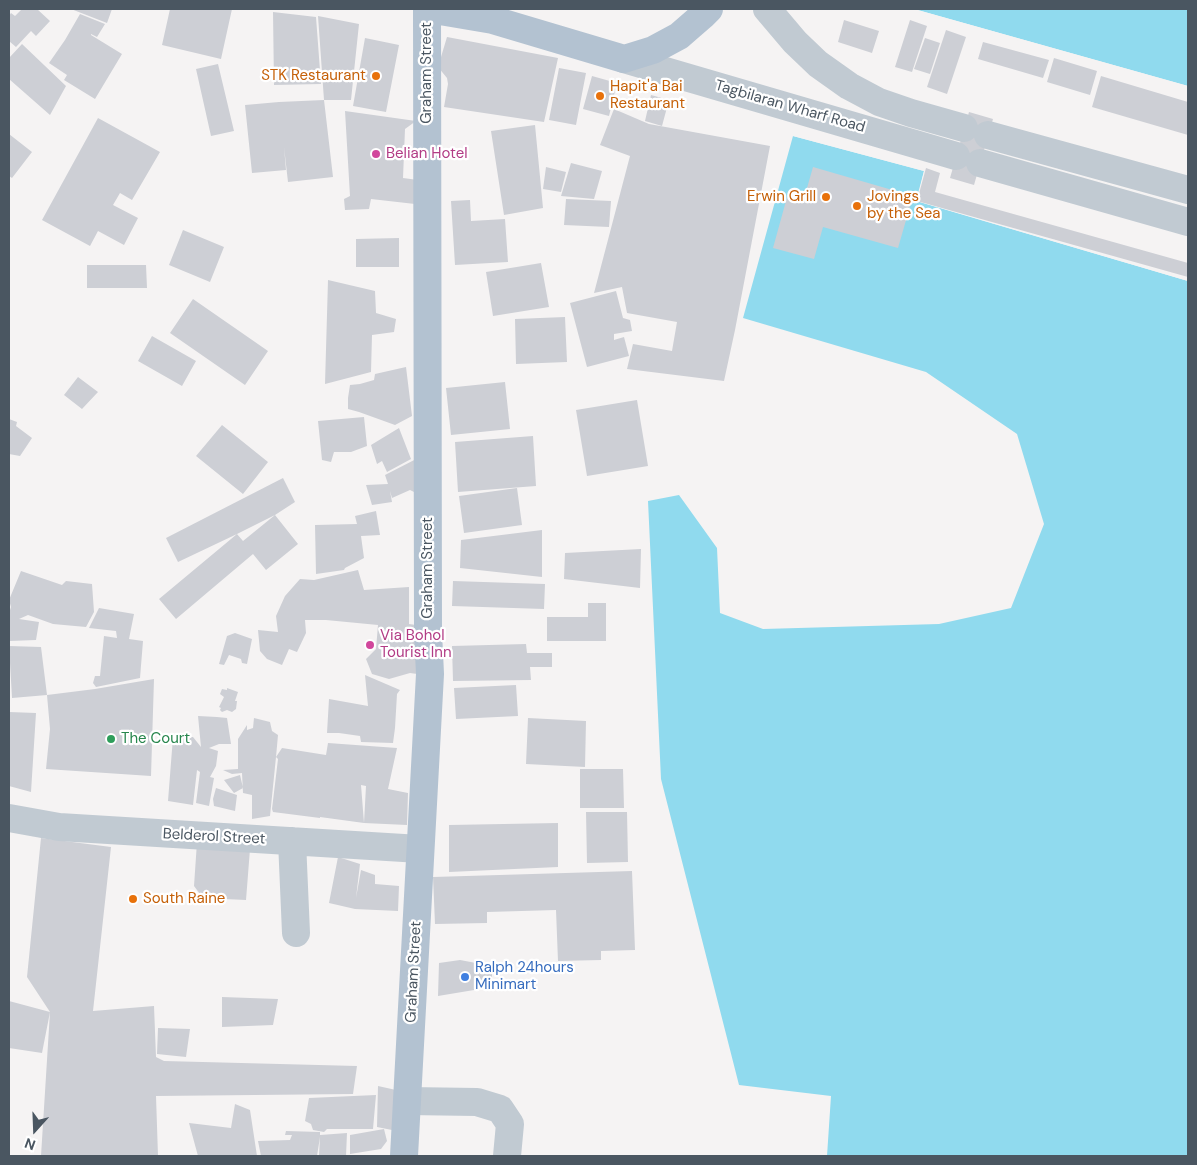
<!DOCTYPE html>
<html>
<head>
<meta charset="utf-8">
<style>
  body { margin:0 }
  #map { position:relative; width:1197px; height:1165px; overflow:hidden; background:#f5f3f3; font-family:"DM Sans",sans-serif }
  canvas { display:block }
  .frame { position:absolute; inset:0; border:10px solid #4a5661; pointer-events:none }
  .north { position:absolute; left:10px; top:1105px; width:50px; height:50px; -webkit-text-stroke:4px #fff; paint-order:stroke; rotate:200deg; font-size:14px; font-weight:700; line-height:20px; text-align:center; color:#4a5661 }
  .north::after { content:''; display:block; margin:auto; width:18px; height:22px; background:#4a5661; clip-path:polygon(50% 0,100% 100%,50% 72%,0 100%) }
</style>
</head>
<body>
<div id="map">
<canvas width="1197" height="1165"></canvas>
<div class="frame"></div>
<div class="north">N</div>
</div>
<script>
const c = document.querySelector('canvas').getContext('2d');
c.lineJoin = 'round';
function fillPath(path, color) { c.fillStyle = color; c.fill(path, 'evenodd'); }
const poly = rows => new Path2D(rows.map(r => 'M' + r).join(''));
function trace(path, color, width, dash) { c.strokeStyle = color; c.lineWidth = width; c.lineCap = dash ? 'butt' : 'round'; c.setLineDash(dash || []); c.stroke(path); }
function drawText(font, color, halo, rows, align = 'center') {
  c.font = font + ' "DM Sans",sans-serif'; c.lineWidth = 4.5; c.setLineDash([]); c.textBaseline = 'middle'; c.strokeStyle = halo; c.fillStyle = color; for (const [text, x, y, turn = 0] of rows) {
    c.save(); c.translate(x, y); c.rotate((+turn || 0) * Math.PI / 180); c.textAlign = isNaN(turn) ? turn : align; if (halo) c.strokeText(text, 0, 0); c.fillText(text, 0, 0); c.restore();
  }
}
const water = poly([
  [914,9,1188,9,1188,86],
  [793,136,924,171,916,201,1188,281,1188,1156,827,1156,831,1096,739,1085,661,779,648,501,679,495,717,548,720,613,763,629,939,624,1011,608,1044,524,1017,434,926,372,743,318]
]);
const pier = poly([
  [912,9,914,9,1188,86,1188,88,914,11],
  [794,134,926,169,927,170,919,200,1188,279,1188,281,917,201,924,171,793,136]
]);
const building = poly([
  [22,9,37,9,50,21,36,36,31,31,16,47,9,41,9,16,11,13,15,16],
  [71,9,112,9,107,23],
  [170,9,232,9,221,59,162,45],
  [273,12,316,17,321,84,274,85],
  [80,14,105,24,97,37,91,34,91,35,122,54,95,99,64,80,67,75,49,63,65,40],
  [318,16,359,24,351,100,324,100,333,177,288,182,284,147,286,170,252,173,245,105,279,102,324,100],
  [844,20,879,31,872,53,838,42],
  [910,20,927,26,912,72,895,67],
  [946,30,966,37,947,94,927,87],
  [447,37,558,58,544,122,444,107,448,84,447,78,438,67],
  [365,38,399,45,386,112,353,106],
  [925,38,940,43,930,74,914,69],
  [983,42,1049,60,1043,78,978,59],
  [22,44,66,86,50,115,9,79,9,58],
  [1054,58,1097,71,1090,95,1047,82],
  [218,64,234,131,211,136,196,69],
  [559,68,586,73,576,125,549,120],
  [592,76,617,83,609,116,583,109],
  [1101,76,1188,102,1188,135,1092,107],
  [651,95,669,100,662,126,645,121],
  [614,109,649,124,770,146,735,330,724,381,627,369,633,344,672,351,677,322,627,313,622,287,594,293,630,156,600,145],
  [345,111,416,121,405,129,403,178,418,180,415,204,371,199,369,209,345,210,344,199,350,196],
  [969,112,993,119,974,185,950,178],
  [98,118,160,152,132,200,120,193,113,205,138,218,124,245,98,231,90,246,42,220],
  [535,125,543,208,504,215,491,131],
  [9,134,32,152,12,178,9,176],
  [571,163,602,171,594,199,561,196],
  [546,167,566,172,561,192,543,189],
  [813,167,913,196,898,248,823,227,814,259,773,248,789,190,805,195],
  [926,168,940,173,935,192,1188,263,1188,277,917,201],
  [566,199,611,201,609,227,564,225],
  [470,200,471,221,505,219,508,262,455,265,451,201],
  [183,230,224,247,210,282,169,265],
  [399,238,399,267,356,267,356,239],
  [541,263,549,307,493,316,486,272],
  [87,265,146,265,147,288,87,288],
  [328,280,375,291,376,313,396,319,394,332,372,335,371,372,325,384],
  [616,291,623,318,630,320,632,331,614,334,614,340,624,337,629,356,587,367,570,303],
  [193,299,268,351,245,385,170,333],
  [565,317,567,362,516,364,515,319],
  [152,336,196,361,182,386,138,361],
  [406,367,412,416,395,425,359,412,348,409,348,398,350,385,360,384,374,380,375,374],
  [78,377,98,392,82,409,64,395],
  [505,382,510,429,451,435,446,388],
  [637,400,648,466,587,476,576,410],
  [364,417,367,446,351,452,334,452,331,462,322,460,318,421],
  [9,419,17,422,16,426,32,438,20,456,9,454],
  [222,425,268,462,243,494,196,456],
  [399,428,411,459,387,472,382,461,377,464,371,445],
  [533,436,536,486,458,492,455,442],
  [422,456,420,495,410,490,392,498,390,491,392,502,372,505,366,485,388,484,385,475],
  [283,478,295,502,275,515,298,544,266,570,253,554,176,619,159,599,237,534,178,562,166,538],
  [275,515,243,541,237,534],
  [517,488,522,525,464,533,459,496],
  [376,511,380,535,361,536,364,558,345,568,344,570,316,574,315,525,357,524,355,516],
  [542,530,542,577,460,568,461,540],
  [641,549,640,588,564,579,565,553],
  [358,570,364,590,409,587,409,624,424,626,417,674,410,673,389,679,372,674,366,659,376,649,378,625,326,620,305,620,306,633,297,652,289,649,282,665,267,659,260,651,258,630,278,632,276,616,285,596,300,579,314,580],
  [21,571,62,585,66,581,92,584,94,612,86,627,53,624,28,615,19,619,39,622,36,640,9,641,9,613,11,607,9,600],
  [453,581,545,584,544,609,452,606],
  [588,603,606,603,606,641,547,641,547,617,588,617],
  [99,608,134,614,129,639,143,641,140,678,96,687,93,683,95,676,100,676,104,636,117,638,116,631,89,628],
  [235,633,252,639,247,664,242,663,241,659,229,655,224,665,219,664,227,636],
  [526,644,527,653,552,653,552,667,530,667,531,680,453,681,452,646],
  [9,646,41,647,47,695,12,698,10,663,9,663],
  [365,675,400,690,397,694,395,728,393,743,361,742,360,736,339,733,327,733,329,699,368,706],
  [154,679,151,776,46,769,50,729,47,695,95,689],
  [516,685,518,716,456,719,454,688],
  [227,688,238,692,235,701,237,701,236,709,232,712,227,710,222,712,220,710,221,708,219,707,224,697,220,694,222,689,227,690],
  [9,712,36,713,31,792,9,786],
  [198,716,217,717,227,718,231,744,219,744,209,748,218,751,216,766,210,777,214,778,209,806,196,803,200,772,197,770,193,805,168,801,173,737,193,737,201,747],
  [254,718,270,722,272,731,278,735,276,757,282,748,326,755,328,743,397,748,388,789,408,793,407,825,364,823,366,786,361,785,364,823,320,817,320,818,273,812,272,809,278,759,276,757,270,816,252,819,252,795,243,793,242,773,232,774,223,770,238,769,238,739,247,725,247,730,253,728],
  [528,718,586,721,585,767,526,764],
  [580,769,623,769,624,808,580,808],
  [240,775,243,788,234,793,224,780],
  [216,788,237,795,235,811,214,806,213,799],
  [586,812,627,812,628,862,587,863],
  [558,823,558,867,449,872,449,825],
  [41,838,111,847,93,1011,154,1006,156,1057,164,1061,357,1066,353,1094,156,1096,158,1156,41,1156,50,1012,42,1053,9,1048,9,1001,50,1012,27,977],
  [197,842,250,849,246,900,203,898,194,886],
  [338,857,360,864,356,898,361,870,375,875,375,884,399,886,398,911,355,909,329,903],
  [632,871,635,950,601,951,601,960,558,961,556,910,487,912,487,923,435,924,433,877],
  [460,960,492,966,492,987,438,996,439,963],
  [222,997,278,999,273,1025,222,1027],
  [158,1028,190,1029,186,1057,157,1054],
  [378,1086,396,1090,392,1130,377,1127],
  [376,1095,373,1129,327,1129,324,1132,313,1130,311,1124,305,1121,309,1098],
  [235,1104,250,1110,257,1156,198,1156,189,1123,231,1128],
  [384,1129,387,1141,381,1149,350,1154,350,1135],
  [286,1131,320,1132,320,1135,347,1133,346,1156,319,1156,320,1137,317,1156,261,1156,258,1141,290,1140,292,1135,285,1135]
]);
const minor = poly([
  [767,9,795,42,818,64,849,86,879,102,911,113,964,128],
  [624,59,956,156],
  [988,135,1188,190],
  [980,163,1188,222],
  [9,818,59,827,420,849],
  [292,841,296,933],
  [407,1101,477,1102,500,1109,510,1124,507,1156]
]);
const major = poly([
  [428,9,493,20,624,59,653,50,679,36,702,16,709,9],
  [404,1156,430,674,428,632,427,9]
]);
const markers = [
  [376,76,5,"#e8710a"],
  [600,96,5,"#e8710a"],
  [376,154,5,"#d1479c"],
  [826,197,5,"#e8710a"],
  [857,206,5,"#e8710a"],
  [370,645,5,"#d1479c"],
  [111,739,5,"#2e9e5b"],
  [133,899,5,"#e8710a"],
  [465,977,5,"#3f7fe0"]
];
const streetNames = [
  ["Graham Street",427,73,-90],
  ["Tagbilaran Wharf Road",790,107,16],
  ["Graham Street",428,568,-90],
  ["Belderol Street",214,837,3],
  ["Graham Street",414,972,-87]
];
const foodNames = [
  ["STK Restaurant",366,76,"right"],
  ["Hapit'a Bai",610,87],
  ["Restaurant",610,104],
  ["Erwin Grill",816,197,"right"],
  ["Jovings",867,197],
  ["by the Sea",867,214],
  ["South Raine",143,899]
];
const hotelNames = [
  ["Belian Hotel",386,154],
  ["Via Bohol",380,636],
  ["Tourist Inn",380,653]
];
const leisureNames = [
  ["The Court",121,739]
];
const shopNames = [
  ["Ralph 24hours",475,968],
  ["Minimart",475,985]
];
fillPath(water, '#90daee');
fillPath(pier, '#f5f3f3');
fillPath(building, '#cdcfd5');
trace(minor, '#c1cad2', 28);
trace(major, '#b3c2d1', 28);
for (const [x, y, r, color] of markers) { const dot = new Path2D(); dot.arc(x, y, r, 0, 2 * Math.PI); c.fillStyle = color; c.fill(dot); trace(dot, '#fff', 2); }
drawText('15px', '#4a5661', '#fff', streetNames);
drawText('15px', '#c56008', '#fff', foodNames, 'left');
drawText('15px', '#b23c85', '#fff', hotelNames, 'left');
drawText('15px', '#27864d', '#fff', leisureNames, 'left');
drawText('15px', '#366cbe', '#fff', shopNames, 'left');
</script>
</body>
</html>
